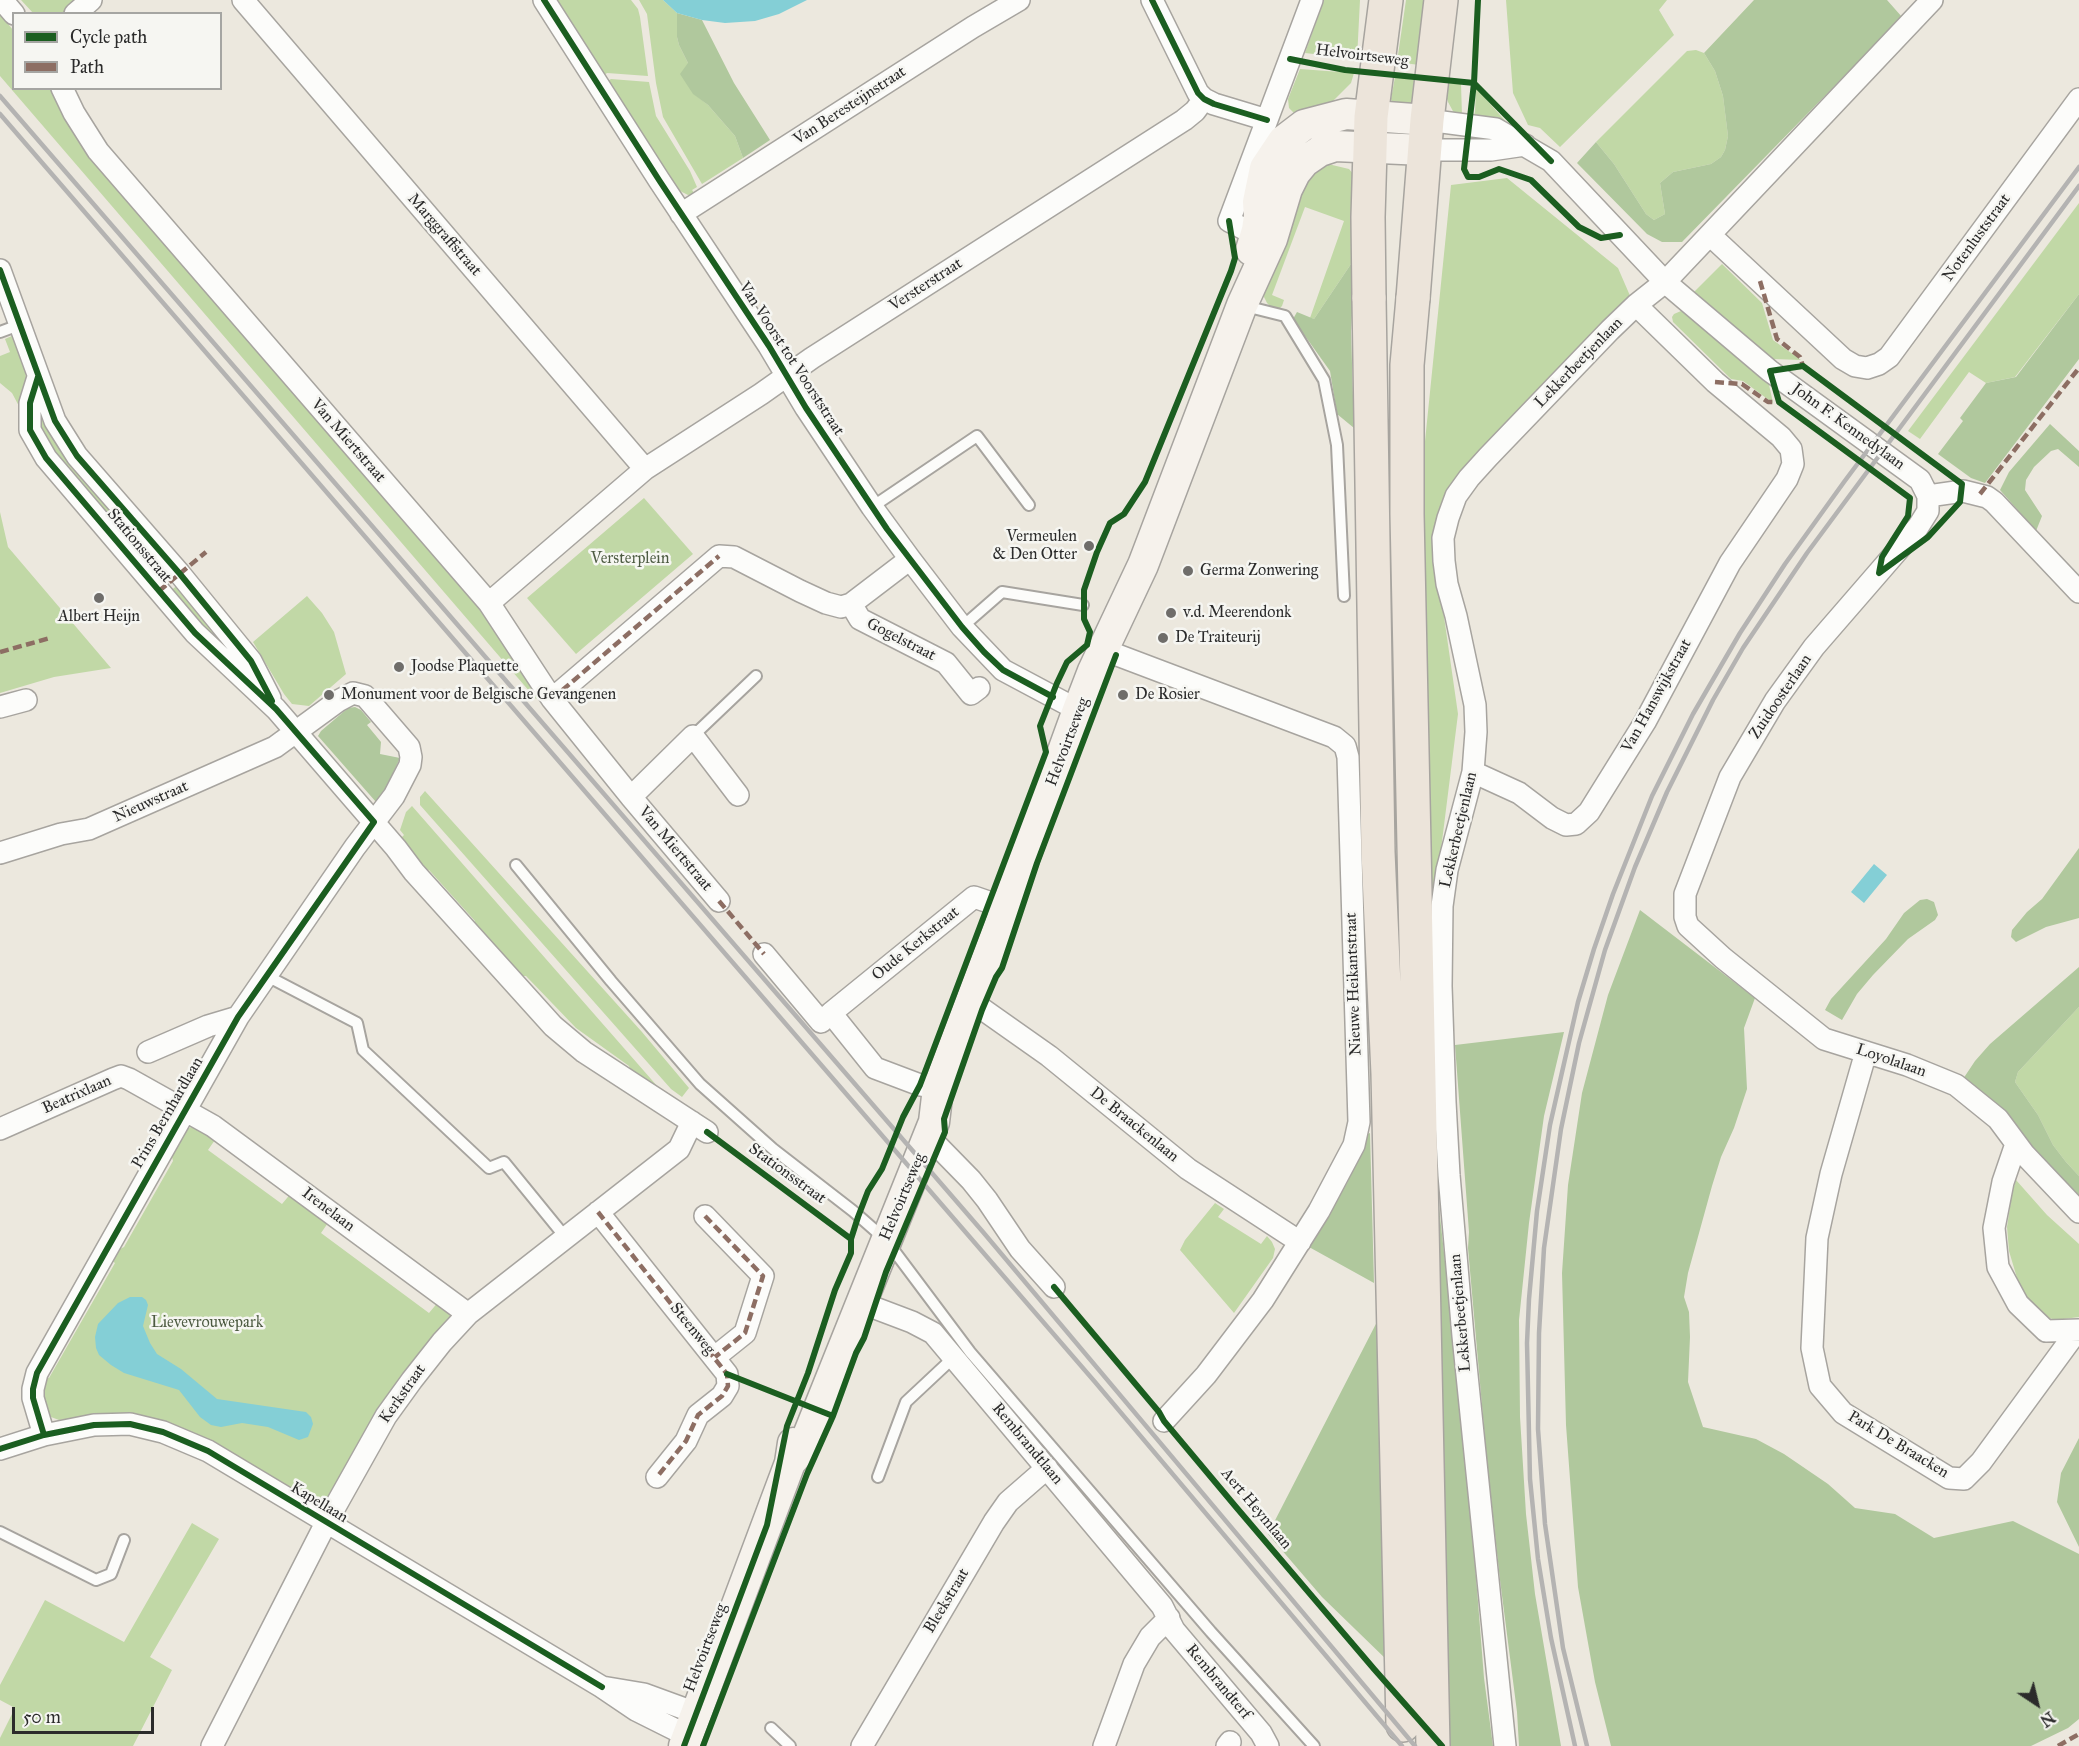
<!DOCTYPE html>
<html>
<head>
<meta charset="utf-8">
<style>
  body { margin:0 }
  #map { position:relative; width:2079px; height:1746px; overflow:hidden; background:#ece8de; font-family:"IM FELL Great Primer",serif }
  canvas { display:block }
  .legend { position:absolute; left:12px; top:12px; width:210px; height:78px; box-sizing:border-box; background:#f6f6f2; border:2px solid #a5a5a2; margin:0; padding:8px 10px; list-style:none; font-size:18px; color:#2b2b2b }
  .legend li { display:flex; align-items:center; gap:12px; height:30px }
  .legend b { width:30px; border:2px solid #a5a5a2 }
  .north { position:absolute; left:2007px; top:1674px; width:60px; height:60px; -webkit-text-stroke:4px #f6f6f2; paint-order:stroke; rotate:145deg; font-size:16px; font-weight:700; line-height:24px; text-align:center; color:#2b2b2b }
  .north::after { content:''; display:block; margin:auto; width:21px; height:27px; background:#2b2b2b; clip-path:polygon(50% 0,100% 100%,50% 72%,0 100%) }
  .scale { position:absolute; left:12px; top:1707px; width:142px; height:27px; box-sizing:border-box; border:3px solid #2b2b2b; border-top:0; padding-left:8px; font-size:18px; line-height:21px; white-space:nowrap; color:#2b2b2b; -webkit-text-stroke:4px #f6f6f2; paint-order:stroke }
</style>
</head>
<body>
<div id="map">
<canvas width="2079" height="1746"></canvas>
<ul class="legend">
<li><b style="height:8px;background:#1b5e20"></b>Cycle path</li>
<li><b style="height:8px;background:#8d6e63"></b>Path</li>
</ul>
<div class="north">N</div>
<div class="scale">50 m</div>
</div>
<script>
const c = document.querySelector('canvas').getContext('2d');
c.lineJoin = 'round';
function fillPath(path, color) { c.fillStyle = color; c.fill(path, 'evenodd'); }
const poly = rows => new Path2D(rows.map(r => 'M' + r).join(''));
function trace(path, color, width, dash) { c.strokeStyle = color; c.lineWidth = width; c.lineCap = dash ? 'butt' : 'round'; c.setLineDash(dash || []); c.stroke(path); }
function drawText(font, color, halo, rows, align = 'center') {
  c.font = font + ' "IM FELL Great Primer",serif'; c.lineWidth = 5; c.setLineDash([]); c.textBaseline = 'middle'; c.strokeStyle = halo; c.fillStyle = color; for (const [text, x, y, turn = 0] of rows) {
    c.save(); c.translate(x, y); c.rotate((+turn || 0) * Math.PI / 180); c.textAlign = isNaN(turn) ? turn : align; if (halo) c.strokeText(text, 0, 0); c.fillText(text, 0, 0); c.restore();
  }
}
const green = poly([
  [21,0,79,0,62,14,33,13],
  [554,0,631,0,638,9,640,17,648,76,607,73,603,76],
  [639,0,663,0,677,13,677,37,679,45,688,63,693,93,708,105,735,136,743,158,702,184,663,117,656,83,647,14],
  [1324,0,1360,0,1357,59,1305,53],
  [1406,0,1429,0,1419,65,1397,62],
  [1506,0,1667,0,1659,10,1674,35,1560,147,1540,128,1528,125,1513,93],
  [0,14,13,30,14,88,52,89,495,625,541,695,536,699,0,76],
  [1696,50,1704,53,1715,71,1723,96,1728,136,1725,150,1721,157,1711,164,1673,172,1660,183,1665,214,1654,220,1646,214,1614,164,1596,142,1687,51],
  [1300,69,1354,73,1351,83,1330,104,1295,114,1289,108,1288,99],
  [1395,77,1418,80,1415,105,1394,109,1391,99],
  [611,79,649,82,656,116,690,171,697,187,692,190,695,194,688,195,678,190,606,82],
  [1447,83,1461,84,1462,116,1454,113,1448,102,1445,92],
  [1476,88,1508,124,1473,118,1475,112],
  [1328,164,1349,169,1355,176,1355,258,1314,319,1310,318,1344,221,1305,207,1272,295,1284,300,1282,306,1279,309,1271,307,1267,303,1263,295,1298,192,1315,169],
  [1507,178,1618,268,1631,298,1466,475,1437,568,1458,714,1436,889,1431,888,1417,520,1451,185],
  [2079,203,2079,294,2015,377,1986,383,1969,372,1920,439,1908,431],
  [1722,264,1762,303,1773,340,1801,360,1773,359,1724,322,1693,293],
  [1681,311,1768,380,1773,403,1743,381,1731,379,1673,322,1672,317,1674,314],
  [14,335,25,366,26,378,20,408,12,393,0,383,0,356,10,352,5,339],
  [39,390,171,573,159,583,38,436],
  [644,498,693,554,576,654,527,598],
  [0,512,8,547,111,668,54,677,0,693],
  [180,583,255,675,168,593],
  [307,596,322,613,334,632,346,674,309,706,292,704,284,694,253,642],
  [425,791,642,1032,689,1088,682,1097,671,1089,420,805,420,797],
  [412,806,665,1095,632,1076,629,1066,576,1028,526,976,516,976,475,931,475,921,429,870,418,869,400,839,404,835,400,830,406,812],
  [2079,1007,2079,1176,2066,1162,2053,1145,2038,1115,2015,1082,2018,1072],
  [191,1127,198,1127,217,1137,208,1150,282,1204,292,1192,330,1220,321,1233,429,1313,439,1301,451,1313,452,1317,323,1508,190,1432,165,1422,110,1414,59,1420,51,1417,46,1413,42,1401,44,1376,49,1378,115,1263,111,1260,116,1251,124,1247,173,1161,171,1153,185,1130],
  [2016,1180,2047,1215,2079,1244,2079,1317,2056,1320,2045,1317,2030,1304,2017,1278,2009,1251,2007,1227,2012,1193],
  [1215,1203,1224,1209,1218,1217,1261,1244,1267,1236,1272,1242,1275,1249,1273,1258,1234,1313,1180,1250,1185,1240],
  [192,1523,219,1539,150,1657,172,1670,133,1746,0,1746,0,1738,15,1708,0,1700,0,1685,45,1600,124,1642]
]);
const forest = poly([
  [1754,0,1887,0,1902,17,1682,242,1662,242,1647,234,1577,163,1596,142,1614,164,1646,214,1654,220,1665,214,1660,183,1673,172,1711,164,1721,157,1725,150,1728,136,1723,96,1715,71,1704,53],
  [677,13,702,20,734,83,770,140,743,158,735,136,708,105,693,94,680,74,688,63,679,45,677,37],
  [1355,258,1351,331,1354,428,1337,414,1330,371,1293,319,1297,312,1314,319],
  [2079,294,2079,359,1985,483,1971,478,1938,454,1963,421,1960,418,1986,383,2016,377],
  [2050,424,2079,451,2079,467,2058,449,2051,451,2034,467,2026,480,2025,490,2042,516,2036,531,2000,490,2009,472],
  [355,707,361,710,371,722,367,725,381,742,380,754,400,758,393,773,396,775,384,797,376,802,318,736,321,731,348,708],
  [2079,848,2079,918,2046,927,2016,942,2011,937,2012,930,2027,912,2042,899],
  [1927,899,1934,902,1938,915,1935,920,1908,939,1873,975,1857,994,1842,1020,1825,1010,1831,999,1886,939,1904,913,1920,900],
  [1640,910,1755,998,1744,1028,1747,1089,1734,1128,1721,1157,1712,1186,1688,1273,1684,1297,1689,1312,1690,1337,1688,1382,1703,1427,1756,1439,1784,1454,1828,1484,1855,1508,1895,1514,1934,1538,2013,1521,2079,1554,2079,1719,2068,1728,2031,1746,1611,1746,1595,1682,1578,1587,1566,1425,1562,1273,1568,1185,1582,1093,1608,995],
  [2079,967,2079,1007,2018,1072,2015,1082,2038,1115,2053,1145,2066,1162,2079,1176,2079,1209,1961,1082,1975,1061,1990,1044],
  [1564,1032,1544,1116,1529,1223,1519,1320,1520,1417,1526,1514,1535,1594,1561,1746,1519,1746,1517,1712,1500,1580,1487,1462,1468,1248,1469,1232,1455,1045],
  [1370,1133,1374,1283,1309,1247,1347,1183,1360,1153,1363,1136],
  [1434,1163,1466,1450,1484,1678,1493,1746,1450,1746],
  [1380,1316,1389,1662,1322,1597,1268,1534],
  [2079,1438,2079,1547,2057,1502,2061,1473]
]);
const water = poly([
  [663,0,807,0,779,14,755,21,725,23,702,20,677,13],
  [1874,864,1887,875,1864,903,1851,892],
  [130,1297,142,1297,146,1300,148,1305,143,1326,150,1343,157,1354,181,1369,217,1399,306,1412,311,1417,313,1424,308,1437,299,1440,268,1427,242,1423,221,1427,211,1425,200,1417,179,1390,124,1373,111,1365,99,1355,96,1348,95,1337,98,1324,118,1303]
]);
const lane = poly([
  [1245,306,1285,316,1324,380,1337,445,1344,596],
  [0,332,19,325],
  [872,507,977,436,1029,505],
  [962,627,1002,592,1083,605],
  [693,736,756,676],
  [516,865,611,981,700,1084,773,1149,853,1211,886,1240,970,1352,1211,1632,1314,1746],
  [267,976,357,1023,363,1050,489,1168,504,1162,566,1238],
  [878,1477,906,1402,953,1358],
  [0,1532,96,1580,111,1574,124,1540],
  [771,1728,790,1746]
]);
const street = poly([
  [2,0,14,14],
  [243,0,645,469],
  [544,0,659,180,769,346,806,408,872,507,910,559,962,627,1003,670,1078,710],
  [1152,0,1198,93,1204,99,1214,104,1267,120],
  [75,14,91,0],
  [62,88,74,113,98,151,489,603,552,699,631,797,719,901],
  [1427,120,1496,129,1551,161,1665,282,1770,371,1920,480,1928,496,1928,511,1918,527,1814,647,1775,701,1730,777,1685,894,1685,917,1688,926,1723,958,1824,1039,1907,1065,1956,1085,1998,1119,2024,1154,2079,1212],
  [1424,150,1491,150,1525,145],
  [681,214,973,27,1019,0],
  [1710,235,1843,359,1855,366,1867,368,1879,364,1889,357,2079,99],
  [1267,241,1229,221,1312,0],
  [0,270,55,421,77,456,180,574,251,661,270,698],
  [38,377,30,403,30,430,46,458,195,633,276,709,396,848,414,872,553,1026,584,1052,707,1132],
  [1928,496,1963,491,1987,497,1994,502,2079,592],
  [489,603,645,469,761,394,812,358,1184,120,1195,111,1204,99],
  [851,604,860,619,946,663,971,694,979,688],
  [1104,650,1334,737,1345,746,1348,757,1359,1122,1354,1145,1319,1211,1263,1300,1206,1375,1164,1421],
  [552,699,719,556,734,557,800,591,826,603,841,607,851,604,910,559],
  [0,707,26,700],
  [1473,772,1519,793,1552,818,1566,825,1576,824,1589,812,1645,722,1730,563,1787,479,1793,464,1791,449,1781,437,1715,382,1636,305],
  [631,797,693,736,738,795],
  [0,853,61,834,89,829,275,747,338,701,353,693,365,696,409,747,411,757,410,765,394,796,355,847,238,1017,37,1373,33,1389,33,1398,44,1435],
  [764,954,821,1022,831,1013,875,1068,920,1085,938,1088],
  [971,1001,1049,1056,1188,1169,1300,1242],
  [831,1013,974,897,1006,908],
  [148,1052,208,1026,238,1017],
  [1866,1052,1831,1174,1817,1238,1812,1348,1820,1386,1843,1413,1949,1478,1964,1479,1981,1462,2077,1331],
  [0,1129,113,1079,121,1076,129,1079,213,1126,468,1314],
  [927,1135,971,1180,987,1200,1020,1249,1054,1287],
  [2016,1144,2003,1182,1994,1228,1998,1267,2018,1304,2046,1331,2079,1330],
  [598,1212,727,1374,728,1386,722,1396,698,1415,686,1441,657,1477],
  [705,1216,763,1276,745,1333,715,1357],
  [861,1301,875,1308,912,1322,933,1333,1162,1606,1174,1630,1261,1733,1268,1746],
  [0,1449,44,1435,94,1425,130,1424,163,1432,208,1451,602,1687],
  [688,1736,636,1710,602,1687,644,1694,696,1713],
  [212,1746,326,1523,386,1416,412,1380,442,1342,468,1314,679,1149,692,1122],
  [862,1746,994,1522,1008,1502,1047,1468],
  [1104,1746,1134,1664,1150,1637,1169,1618],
  [1227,1746,1230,1742],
  [1505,1746,1463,1336,1449,1175,1445,1102,1441,986,1442,906,1447,870,1473,772,1476,732,1475,705,1456,616,1447,584,1444,561,1443,538,1448,518,1456,496,1469,478,1488,457,1610,330,1636,305,1665,282,1932,0]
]);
const secondary = poly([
  [1251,250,1257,230,1259,216,1258,202,1265,168,1283,141,1304,125,1346,114,1427,120],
  [790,1463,803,1448,934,1122,938,1088,1006,908,1078,710,1093,671,1143,565,1242,305,1272,239,1287,189,1295,173,1304,162,1320,151,1335,146,1424,150],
  [684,1746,790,1463,793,1443]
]);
const primary = poly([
  [1369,298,1368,217,1371,117,1386,0],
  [1413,298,1427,120,1441,0]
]);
const highway = poly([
  [1369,298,1378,852,1388,1074,1403,1725],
  [1413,298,1407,365,1407,514,1433,1746]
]);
const rail = poly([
  [0,96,983,1232,1415,1746],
  [0,114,1095,1382,1402,1746],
  [1575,1746,1551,1638,1538,1559,1530,1479,1527,1343,1529,1299,1537,1211,1550,1125,1578,1002,1594,949,1613,894,1652,796,1693,714,1740,633,1785,564,1844,482,2079,167],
  [1587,1746,1563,1648,1545,1524,1538,1429,1539,1333,1544,1248,1561,1129,1579,1043,1605,950,1635,867,1667,792,1713,700,1743,648,1807,553,2079,186]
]);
const quiet = poly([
  [1760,281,1777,339,1800,357,1803,366],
  [1715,382,1742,384,1768,402,1779,402],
  [1980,494,2079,368],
  [159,591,206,552],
  [0,652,50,638],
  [552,699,719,556],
  [719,901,764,954],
  [598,1212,727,1374,728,1386,722,1396,698,1415,686,1441,657,1477],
  [705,1216,763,1276,745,1333,715,1357],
  [2058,1746,2079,1734]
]);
const cycleway = poly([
  [544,0,659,180,769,346,806,408,887,529,962,627,984,652,1003,670,1053,697],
  [1152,0,1198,93,1204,99,1214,104,1267,120],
  [1478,0,1474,83,1464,169,1468,177,1479,177,1499,169,1531,180,1579,227,1601,238,1620,235],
  [1290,59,1345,70,1474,83],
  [1474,83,1551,161],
  [0,270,55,421,77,456,180,574,251,661,272,701],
  [1803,366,1962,484,1960,502,1928,537,1879,573,1882,557,1908,516,1910,498,1779,402,1770,371,1803,366],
  [38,377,30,403,30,430,46,458,195,633,276,709,374,822,238,1017,37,1373,33,1389,33,1398,44,1435],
  [707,1132,851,1239],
  [1054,1287,1159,1412,1164,1421,1236,1507,1374,1669,1442,1746],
  [727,1374,833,1416],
  [0,1449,44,1435,94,1425,130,1424,163,1432,208,1451,602,1687],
  [684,1746,767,1525,787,1426,808,1373,835,1290,851,1253,851,1239,858,1217,868,1191,882,1169,903,1117,920,1085,1046,752,1040,726,1057,683,1067,662,1087,645,1090,632,1084,619,1084,590,1097,552,1110,523,1124,514,1145,482,1231,271,1235,258,1229,221],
  [703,1746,807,1474,833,1416,856,1353,864,1338,886,1272,945,1132,944,1119,982,1010,996,977,1002,968,1037,863,1116,655]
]);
const markers = [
  [1089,546,6,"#6f6d6a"],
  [1188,571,6,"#6f6d6a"],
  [99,598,6,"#6f6d6a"],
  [1171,613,6,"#6f6d6a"],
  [1163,638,6,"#6f6d6a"],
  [399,667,6,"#6f6d6a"],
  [329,695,6,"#6f6d6a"],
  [1123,695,6,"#6f6d6a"]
];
const streetNames = [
  ["Helvoirtseweg",1362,56,7],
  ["Van Beresteijnstraat",850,106,-33],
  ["Marggraffstraat",444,235,49],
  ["Notenluststraat",1977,238,-54],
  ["Versterstraat",926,285,-33],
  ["Van Voorst tot Voorststraat",791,359,57],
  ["Lekkerbeetjenlaan",1579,363,-46],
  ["John F. Kennedylaan",1848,427,36],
  ["Van Miertstraat",348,441,49],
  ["Stationsstraat",139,546,50],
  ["Gogelstraat",901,640,27],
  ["Van Hanswijkstraat",1657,696,-61],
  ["Zuidoosterlaan",1781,697,-56],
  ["Helvoirtseweg",1068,742,-69],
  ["Nieuwstraat",151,802,-24],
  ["Lekkerbeetjenlaan",1459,830,-77],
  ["Van Miertstraat",675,849,50],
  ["Oude Kerkstraat",916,944,-39],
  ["Nieuwe Heikantstraat",1354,984,-92],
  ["Loyolalaan",1891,1061,19],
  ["Beatrixlaan",77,1095,-24],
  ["Prins Bernhardlaan",168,1113,-60],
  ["De Braackenlaan",1134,1125,39],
  ["Stationsstraat",787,1174,36],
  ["Helvoirtseweg",903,1197,-67],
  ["Irenelaan",328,1210,37],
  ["Lekkerbeetjenlaan",1461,1313,-95],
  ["Steenweg",692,1329,51],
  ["Kerkstraat",403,1394,-55],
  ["Rembrandtlaan",1027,1444,50],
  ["Park De Braacken",1898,1445,31],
  ["Kapellaan",319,1503,31],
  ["Aert Heymlaan",1256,1509,50],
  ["Bleekstraat",947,1601,-59],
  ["Helvoirtseweg",706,1648,-69],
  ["Rembrandterf",1218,1682,50]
];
const poiNames = [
  ["Vermeulen",1077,537,"right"],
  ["& Den Otter",1077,555,"right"],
  ["Germa Zonwering",1200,571],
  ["v.d. Meerendonk",1183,613],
  ["Albert Heijn",99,617,"center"],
  ["De Traiteurij",1175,638],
  ["Joodse Plaquette",411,667],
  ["Monument voor de Belgische Gevangenen",341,695],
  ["De Rosier",1135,695]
];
const parkNames = [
  ["Versterplein",630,559],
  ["Lievevrouwepark",207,1323]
];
fillPath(green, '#c1d8a6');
fillPath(forest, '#b0c89d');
fillPath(water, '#84cfd6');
trace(lane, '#a7a49f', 14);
trace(street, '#a7a49f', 24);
trace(secondary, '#a7a49f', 33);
trace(primary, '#a7a49f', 36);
trace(highway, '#a7a49f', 36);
trace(lane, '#fcfcfa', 10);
trace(street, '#fcfcfa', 21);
trace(secondary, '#f6f2ec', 30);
trace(primary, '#ece4da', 33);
trace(highway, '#ece4da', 33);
trace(rail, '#b4b3b2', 4.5);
trace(quiet, '#8d6e63', 4.5, [9, 4.5]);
trace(cycleway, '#1b5e20', 6);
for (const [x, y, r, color] of markers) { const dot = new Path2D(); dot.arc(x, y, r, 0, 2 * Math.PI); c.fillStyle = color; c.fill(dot); trace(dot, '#f6f6f2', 2); }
drawText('16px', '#2b2b2b', '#f6f6f2', streetNames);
drawText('16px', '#2b2b2b', '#f6f6f2', poiNames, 'left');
drawText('16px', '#4d5b42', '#f6f6f2', parkNames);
</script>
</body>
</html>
